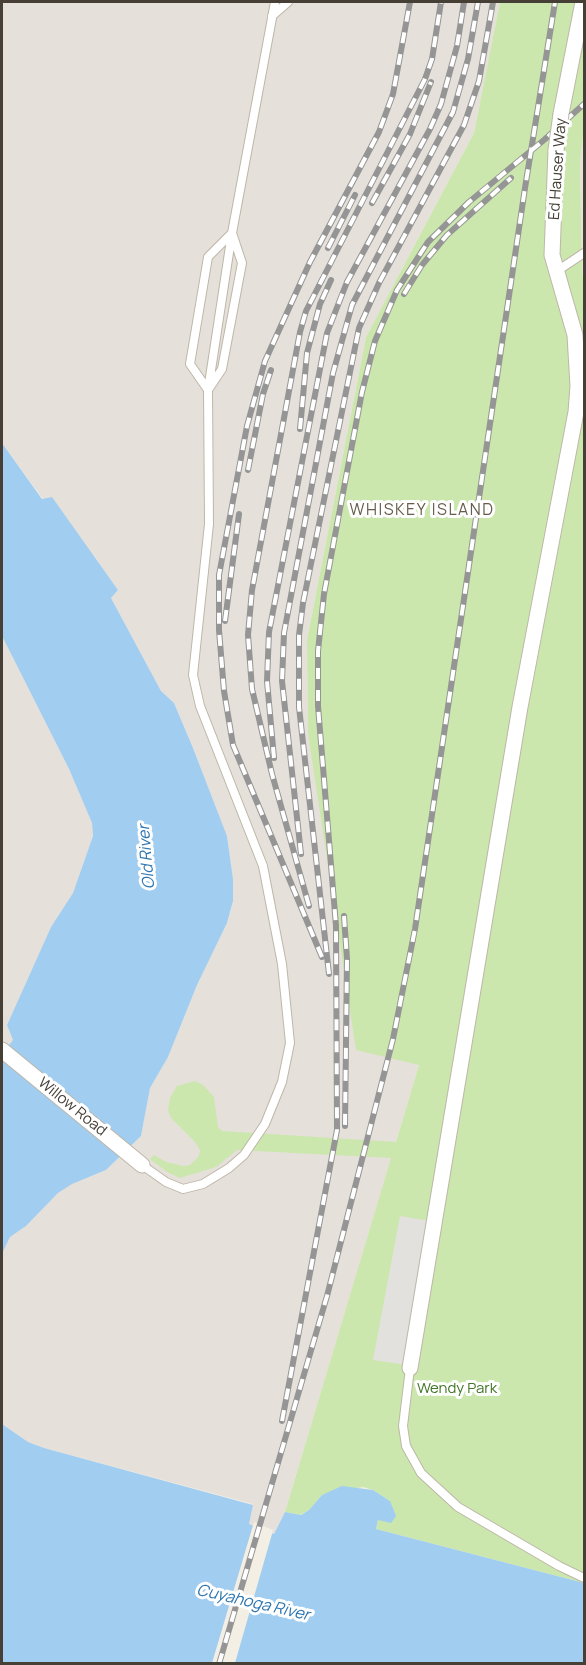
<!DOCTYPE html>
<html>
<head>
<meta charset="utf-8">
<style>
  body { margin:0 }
  #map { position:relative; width:586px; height:1665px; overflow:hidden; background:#f3efe5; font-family:Manrope,sans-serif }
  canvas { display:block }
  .frame { position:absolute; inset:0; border:3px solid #453f35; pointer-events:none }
</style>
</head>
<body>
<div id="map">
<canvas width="586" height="1665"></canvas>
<div class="frame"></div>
</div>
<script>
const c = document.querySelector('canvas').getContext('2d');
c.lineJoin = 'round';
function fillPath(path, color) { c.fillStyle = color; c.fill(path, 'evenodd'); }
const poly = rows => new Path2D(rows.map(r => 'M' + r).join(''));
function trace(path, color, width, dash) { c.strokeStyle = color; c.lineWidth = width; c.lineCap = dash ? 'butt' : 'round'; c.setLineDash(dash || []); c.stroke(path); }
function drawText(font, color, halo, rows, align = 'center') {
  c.font = font + ' Manrope,sans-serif'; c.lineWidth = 6; c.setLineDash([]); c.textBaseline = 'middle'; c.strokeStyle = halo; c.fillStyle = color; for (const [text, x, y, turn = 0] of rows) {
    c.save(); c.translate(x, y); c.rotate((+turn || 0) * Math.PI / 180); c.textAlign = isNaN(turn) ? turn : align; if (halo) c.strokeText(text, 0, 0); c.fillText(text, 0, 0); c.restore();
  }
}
const industrial = poly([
  [2,2,500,2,474,133,366,337,307,640,308,733,419,1065,285,1512,274,1534,249,1524,253,1504,44,1448,28,1442,2,1424,2,1254,10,1237,26,1226,58,1193,71,1184,106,1170,141,1136,150,1088,168,1057,197,985,227,923,233,901,233,879,227,836,193,748,174,703,161,691,111,598,118,590,52,498,43,499,2,443],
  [584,128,584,281,582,274,580,162],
  [2,636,69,769,92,823,93,836,73,893,51,927,7,1025,13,1040,2,1054]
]);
const green = poly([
  [500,2,584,2,584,128,580,162,582,274,584,281,584,1583,376,1529,378,1520,390,1501,373,1490,363,1487,322,1495,309,1510,300,1515,285,1512,391,1158,237,1150,216,1167,180,1178,167,1172,150,1159,154,1155,166,1162,183,1166,190,1165,199,1156,200,1150,195,1142,171,1118,168,1110,170,1098,177,1086,195,1081,203,1085,214,1097,218,1127,222,1131,396,1142,419,1065,356,1050,308,733,307,640,366,337,474,133]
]);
const parking = poly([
  [400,1216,441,1223,414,1366,373,1360]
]);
const water = poly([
  [2,443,42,499,52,497,118,590,111,598,161,691,174,703,193,748,227,836,233,879,233,901,227,923,197,985,168,1057,150,1088,141,1136,106,1170,72,1184,58,1193,26,1226,10,1237,2,1254,2,1054,13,1040,7,1025,51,927,73,893,93,836,92,823,69,769,2,636],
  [2,1424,28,1442,44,1448,253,1505,249,1524,274,1534,285,1512,301,1515,309,1510,322,1495,342,1486,373,1490,390,1501,396,1516,391,1523,378,1520,376,1529,584,1583,584,1663,2,1663]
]);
const pier = poly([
  [254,1522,273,1530,274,1527,235,1663,212,1663]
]);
const service = poly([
  [272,16,288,2],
  [232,233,242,263,222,369,208,390,190,364,208,257,232,233],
  [557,271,584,253],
  [142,1165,166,1182,183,1189,203,1184,229,1168,244,1155,265,1124,282,1082,290,1043,282,964,263,866,200,706,193,675,209,524,208,390,232,233,275,2],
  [410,1368,403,1426,406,1446,421,1473,458,1507,559,1566,584,1578]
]);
const minor = poly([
  [561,114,583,2],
  [2,1050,142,1165],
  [410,1368,520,707,576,412,578,386,575,335,552,255,556,150]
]);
const rail = poly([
  [372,203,410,134,431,82],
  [328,248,355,195],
  [404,294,422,265,447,235,511,178],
  [300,429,307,353,320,304,331,280],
  [248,470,263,394,271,370],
  [225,621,239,514],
  [274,758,267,681,269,632,327,333,347,282,430,129,441,104,457,46,464,2],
  [301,854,282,681,284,633,333,373,352,305,453,112,468,59,478,2],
  [309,906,272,774,252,689,248,635,252,590,300,332,306,311,425,79,432,59,441,2],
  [344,916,347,959,345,1126],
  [322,957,233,745,224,691,219,630,219,575,247,426,265,361,310,262,379,132,393,94,410,2],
  [329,974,299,707,299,635,303,603,359,328,379,283,464,125,479,81,493,2],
  [282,1421,337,1130,336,926,318,706,318,651,324,594,362,392,375,341,397,290,428,242,469,202,544,140,584,104],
  [219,1664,327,1296,393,1039,415,929,525,188,555,2]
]);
const minorBridge = poly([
  [556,150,561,114]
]);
const streetNames = [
  ["Ed Hauser Way",558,169,-86],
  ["Willow Road",72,1107,39]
];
const parkNames = [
  ["Wendy Park",457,1389]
];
const neighbourhoodNames = [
  ["WHISKEY ISLAND",422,511]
];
const waterNames = [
  ["Old River",147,857,-95],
  ["Cuyahoga River",253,1603,13]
];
fillPath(industrial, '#e5e0da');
fillPath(green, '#cbe7ad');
fillPath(parking, '#e3e1dd');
fillPath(water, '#a1cdf0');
fillPath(pier, '#f3efe5');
trace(service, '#beb7a8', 10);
trace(minor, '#beb7a8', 17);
trace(service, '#fff', 8);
trace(minor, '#fff', 15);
trace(rail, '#959595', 6);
trace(rail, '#fff', 4, [11]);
trace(minorBridge, '#beb7a8', 17, []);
trace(minorBridge, '#fff', 15);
drawText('15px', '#453f35', '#fff', streetNames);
drawText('15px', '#437628', '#fff', parkNames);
c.letterSpacing = '1.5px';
drawText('16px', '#685d4c', '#fff', neighbourhoodNames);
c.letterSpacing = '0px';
drawText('italic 16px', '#2e75b0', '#fff', waterNames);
</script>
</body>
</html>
